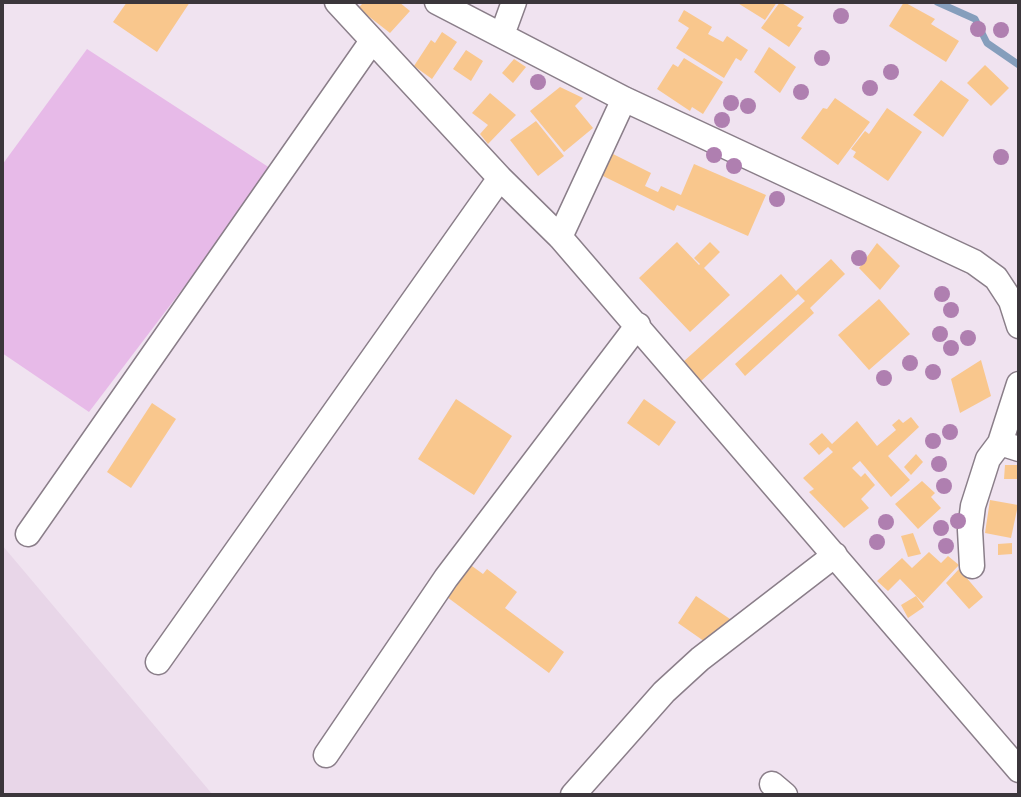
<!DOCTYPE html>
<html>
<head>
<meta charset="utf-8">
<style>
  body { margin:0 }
  #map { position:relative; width:1021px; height:797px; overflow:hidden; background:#f0e3f0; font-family:"Space Grotesk",sans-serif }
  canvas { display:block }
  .frame { position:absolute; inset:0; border:4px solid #3b363b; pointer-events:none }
</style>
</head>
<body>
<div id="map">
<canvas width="1021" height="797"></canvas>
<div class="frame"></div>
</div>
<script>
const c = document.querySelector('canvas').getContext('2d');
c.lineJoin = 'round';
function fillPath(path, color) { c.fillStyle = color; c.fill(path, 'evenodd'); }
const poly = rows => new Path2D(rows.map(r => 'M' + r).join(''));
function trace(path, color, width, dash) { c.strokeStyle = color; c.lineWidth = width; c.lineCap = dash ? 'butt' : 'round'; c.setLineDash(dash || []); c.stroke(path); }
const built = poly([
  [2,545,213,795,2,795]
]);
const green = poly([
  [87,49,273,170,89,412,2,353,2,165]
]);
const stream = poly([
  [937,2,975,19,987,43,1019,65]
]);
const building = poly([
  [127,2,190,2,157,52,113,22],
  [364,2,399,2,410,11,390,33,358,8],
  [736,2,777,2,765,20],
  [780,2,804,17,797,26,802,28,789,47,761,28],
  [904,2,935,19,931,24,959,41,946,62,889,26],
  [684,10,712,27,708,34,723,42,727,36,748,50,741,61,736,58,724,78,676,48,689,28,678,21],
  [442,32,457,42,432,79,414,66,431,40,435,43],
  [769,47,796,67,780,93,754,72],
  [466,50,483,61,471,81,453,69],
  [684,58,723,82,703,114,692,107,690,111,657,89,673,64,678,67],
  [514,59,526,67,513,83,502,73],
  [985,65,1009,88,991,106,967,83],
  [941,80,969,100,943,137,913,115],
  [560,87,583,98,575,106,593,128,564,152,530,111],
  [490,93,516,115,488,144,480,134,488,125,472,113],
  [835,98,870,122,838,165,801,138,823,108,827,109],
  [887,108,922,132,888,181,853,157,856,152,851,149,865,131,869,134],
  [536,121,564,156,538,176,510,140],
  [611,153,651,173,645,186,658,192,661,186,681,195,694,164,766,195,748,236,677,205,674,211,601,175],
  [677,242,699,265,700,264,694,258,710,242,720,252,704,268,730,295,690,332,639,278],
  [877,243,900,266,880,290,859,268],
  [831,259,845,274,810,308,814,313,745,376,735,364,805,301,798,294,701,381,683,362,781,274,796,291],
  [879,299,910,334,869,370,838,335],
  [981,360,991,396,960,413,951,379],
  [456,399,512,436,474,495,418,459],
  [644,399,676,422,659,446,627,423],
  [152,403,176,419,131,488,107,472],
  [911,417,919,427,888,456,910,480,891,497,860,461,852,468,861,477,865,473,875,485,861,499,869,508,844,528,809,492,814,489,803,478,833,452,828,447,819,455,809,444,822,433,832,444,857,421,877,446,896,430,892,425,899,419,903,423],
  [916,454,923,462,911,475,904,467],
  [1005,465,1019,465,1019,479,1004,479],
  [922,481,935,493,931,497,941,508,918,529,895,504],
  [990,500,1018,505,1011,538,985,533],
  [913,533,921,554,908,557,901,536],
  [1012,543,1012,554,998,555,998,544],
  [929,552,941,563,948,556,959,565,923,603,900,579,888,591,877,581,902,558,912,568],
  [465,561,483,574,487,569,517,592,505,608,564,652,549,673,443,594],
  [959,569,983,597,969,609,946,583],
  [696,596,730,619,711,646,678,623],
  [916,596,924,607,908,618,901,605]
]);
const street = poly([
  [337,2,500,178,560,237,1019,770],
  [437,2,624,99,974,262,996,278,1011,301,1019,326],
  [502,35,514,2],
  [560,237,624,99],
  [1019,384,1000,443,1019,449],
  [28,534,372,41],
  [972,566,970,530,973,506,988,459,1000,443],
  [158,662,500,178],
  [326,755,446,578,638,325],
  [772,784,785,795],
  [573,795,664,692,700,659,835,555]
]);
const trees = [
  [841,16],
  [978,29],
  [1001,30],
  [822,58],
  [891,72],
  [538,82],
  [870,88],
  [801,92],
  [731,103],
  [748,106],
  [722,120],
  [714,155],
  [1001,157],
  [734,166],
  [777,199],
  [859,258],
  [942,294],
  [951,310],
  [940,334],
  [968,338],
  [951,348],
  [910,363],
  [933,372],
  [884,378],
  [950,432],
  [933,441],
  [939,464],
  [944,486],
  [958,521],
  [886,522],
  [941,528],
  [877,542],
  [946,546]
];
fillPath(built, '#e8d6e8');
fillPath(green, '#e7bae8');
trace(stream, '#859ebc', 7);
fillPath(building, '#f9c78d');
trace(street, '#8a7e89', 27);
trace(street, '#fff', 24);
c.fillStyle = '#af7fb0';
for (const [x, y] of trees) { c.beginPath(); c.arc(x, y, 8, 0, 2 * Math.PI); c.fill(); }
</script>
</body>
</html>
